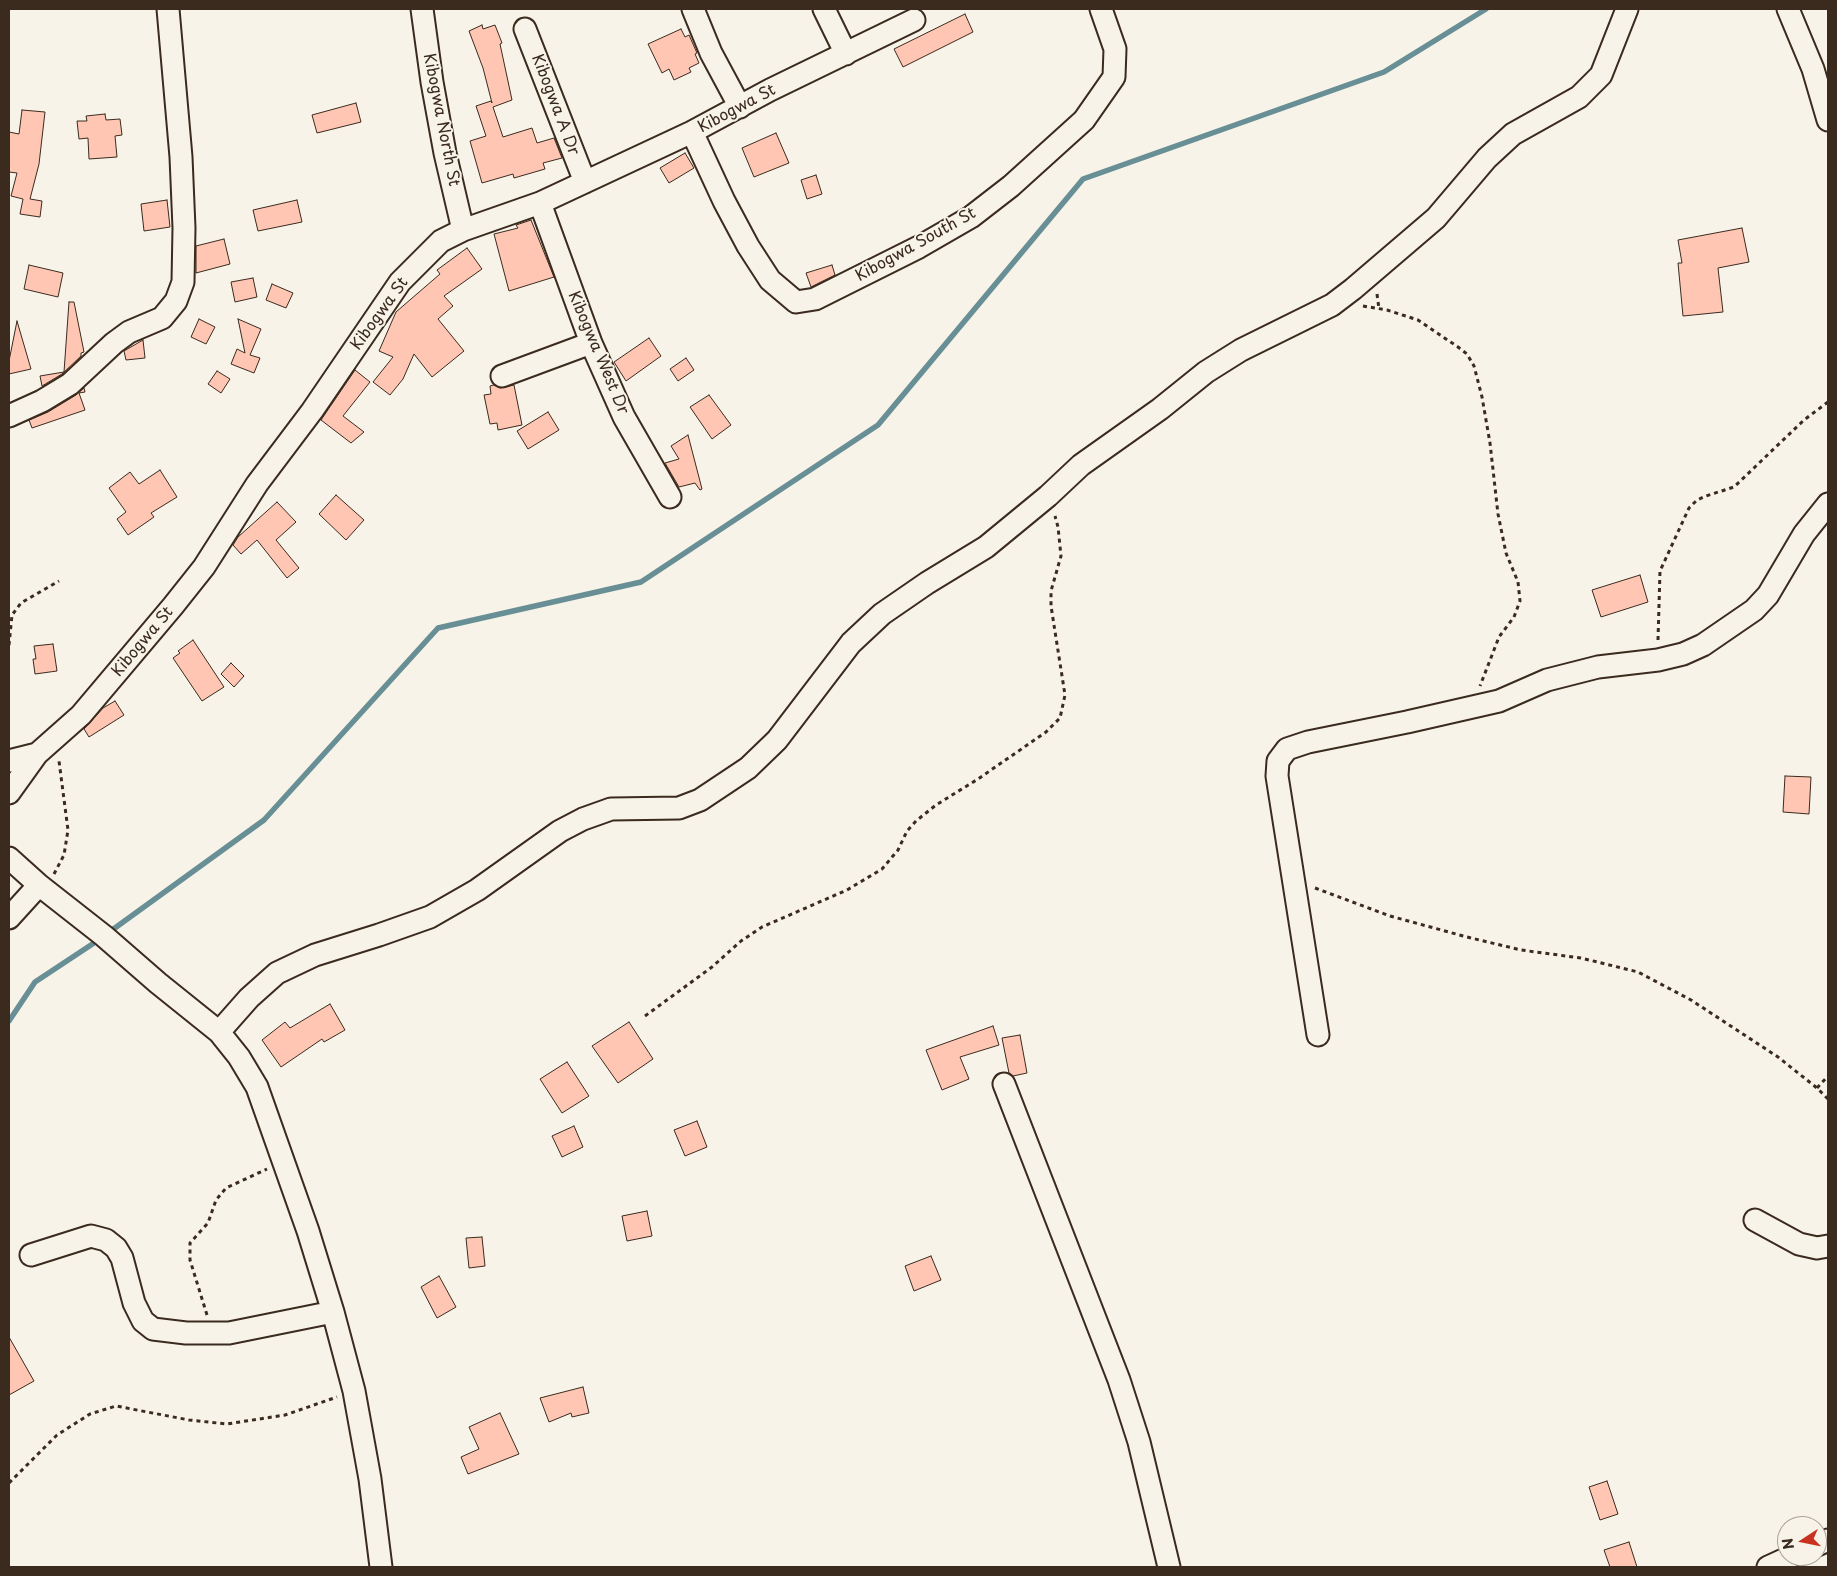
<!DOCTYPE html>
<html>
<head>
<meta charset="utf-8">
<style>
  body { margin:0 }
  #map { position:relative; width:1837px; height:1576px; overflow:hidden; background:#f7f3e8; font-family:"Playpen Sans",sans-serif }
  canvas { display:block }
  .frame { position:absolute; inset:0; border:10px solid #3b2a1e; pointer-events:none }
  .north { position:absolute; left:1777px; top:1516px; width:50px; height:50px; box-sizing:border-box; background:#f7f3e8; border:1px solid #aca397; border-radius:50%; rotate:259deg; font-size:14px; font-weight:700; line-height:20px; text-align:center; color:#3b2a1e }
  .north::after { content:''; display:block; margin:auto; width:18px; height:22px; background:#c8321e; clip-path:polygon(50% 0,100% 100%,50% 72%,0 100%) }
</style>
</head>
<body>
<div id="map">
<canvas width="1837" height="1576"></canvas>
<div class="frame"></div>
<div class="north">N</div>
</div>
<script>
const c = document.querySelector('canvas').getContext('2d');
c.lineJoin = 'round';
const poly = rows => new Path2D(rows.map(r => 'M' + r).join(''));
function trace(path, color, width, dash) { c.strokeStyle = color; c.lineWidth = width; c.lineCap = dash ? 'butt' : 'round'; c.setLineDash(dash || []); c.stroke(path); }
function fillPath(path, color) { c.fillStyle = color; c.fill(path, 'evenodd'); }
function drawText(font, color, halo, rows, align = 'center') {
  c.font = font + ' "Playpen Sans",sans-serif'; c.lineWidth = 4; c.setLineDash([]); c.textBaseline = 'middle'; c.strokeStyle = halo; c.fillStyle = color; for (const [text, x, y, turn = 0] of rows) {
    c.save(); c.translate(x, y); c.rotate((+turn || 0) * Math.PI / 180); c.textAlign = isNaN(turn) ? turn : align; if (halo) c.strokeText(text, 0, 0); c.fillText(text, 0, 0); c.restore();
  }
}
const stream = poly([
  [108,933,264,820,438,628,641,582,878,425,1083,179,1384,72,1486,9],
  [9,1021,35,982,100,939]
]);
const building = poly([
  [965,14,973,32,903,67,894,49,965,14],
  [482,25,483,29,495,25,502,43,500,44,512,100,493,107,503,137,532,128,537,143,554,138,562,158,543,163,545,169,514,178,513,174,482,183,470,141,486,136,476,106,491,101,492,103,483,68,469,31,482,25],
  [681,29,685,37,689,35,697,53,695,54,699,63,689,68,691,72,674,80,669,69,662,73,648,44,681,29],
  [356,103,361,122,317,133,312,115,356,103],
  [22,110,45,112,39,164,30,199,42,201,40,217,20,214,23,199,11,196,17,173,9,172,9,132,19,134,22,110],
  [105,114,106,120,120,119,122,135,115,136,117,157,89,159,88,138,79,139,77,121,87,121,86,116,105,114],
  [776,133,789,163,754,177,742,148,776,133],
  [685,153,694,168,669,183,660,168,685,153],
  [816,175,822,194,807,199,801,180,816,175],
  [167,200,170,227,144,231,141,204,167,200],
  [297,200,302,222,258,231,253,210,297,200],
  [531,220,554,277,509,291,494,234,518,228,516,225,531,220],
  [1742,228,1749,262,1718,268,1723,312,1683,316,1678,263,1682,263,1678,240,1742,228],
  [224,239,230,264,196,273,196,246,224,239],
  [467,248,482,269,444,296,453,306,438,319,464,351,432,377,414,354,403,379,390,395,373,382,393,357,379,351,396,312,440,274,437,270,467,248],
  [29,265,63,273,58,297,24,289,29,265],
  [832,265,835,275,811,287,806,273,832,265],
  [253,278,257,297,235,302,231,282,253,278],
  [272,284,293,293,286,308,266,300,272,284],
  [69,302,74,302,84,352,81,353,81,356,62,374,42,386,40,376,64,372,69,302],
  [199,319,215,327,206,344,191,337,199,319],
  [238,319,261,329,250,355,260,358,254,373,231,364,237,349,245,353,238,319],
  [17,321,31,369,9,374,9,361,17,321],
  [649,338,661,356,626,381,614,362,649,338],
  [143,340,145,358,126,360,124,351,143,340],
  [686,358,694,370,678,381,670,369,686,358],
  [355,370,370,382,343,416,364,432,351,443,321,420,355,370],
  [217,371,230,379,221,393,208,384,217,371],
  [494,385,500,388,514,385,522,425,498,430,497,423,490,424,484,395,491,394,490,386,494,385],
  [84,388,85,392,79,393,85,410,32,428,29,420,48,412,76,395,84,388],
  [709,395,731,425,712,439,690,407,709,395],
  [548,412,559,430,528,449,517,431,548,412],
  [688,435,702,489,700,490,695,483,679,487,665,463,679,459,671,446,688,435],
  [160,470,177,497,151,513,154,517,128,535,117,519,126,512,109,488,130,472,139,484,160,470],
  [336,495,364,520,346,540,319,514,336,495],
  [277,502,296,522,276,540,299,568,287,578,257,540,241,554,233,545,238,537,277,502],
  [1640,575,1648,602,1601,617,1592,590,1640,575],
  [193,640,224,687,202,701,173,658,180,653,178,651,193,640],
  [53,644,57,671,35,674,33,659,36,659,34,646,53,644],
  [231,663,244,676,234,687,221,674,231,663],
  [115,701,124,715,89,737,84,729,103,708,115,701],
  [1785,776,1811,777,1809,814,1783,812,1785,776],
  [330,1004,345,1030,324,1042,322,1039,281,1067,262,1040,285,1022,290,1028,330,1004],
  [629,1022,653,1059,618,1083,592,1046,629,1022],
  [993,1026,999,1045,960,1057,969,1079,942,1090,926,1050,993,1026],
  [1020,1035,1027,1073,1013,1076,1009,1073,1002,1038,1020,1035],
  [567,1062,589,1096,562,1113,540,1079,567,1062],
  [697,1121,707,1147,685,1156,674,1130,697,1121],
  [574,1126,583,1147,562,1157,552,1136,574,1126],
  [647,1211,652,1236,627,1241,622,1216,647,1211],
  [482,1237,485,1266,469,1268,466,1238,482,1237],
  [931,1256,941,1280,914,1291,905,1266,931,1256],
  [439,1276,456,1307,437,1318,421,1287,439,1276],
  [9,1337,34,1381,9,1395,9,1337],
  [583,1387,589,1413,572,1417,571,1413,549,1422,540,1398,583,1387],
  [500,1413,519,1454,468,1474,461,1457,479,1449,469,1427,500,1413],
  [1607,1481,1618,1514,1600,1520,1589,1487,1607,1481],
  [1629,1542,1637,1567,1610,1567,1604,1550,1629,1542]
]);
const path = poly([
  [1377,294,1379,309],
  [1363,306,1387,310,1418,320,1458,347,1467,354,1474,366,1482,397,1490,443,1498,514,1506,553,1518,582,1520,601,1514,617,1499,637,1480,686],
  [1658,640,1660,571,1689,508,1697,500,1706,496,1734,487,1804,420,1828,402],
  [9,645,12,615,21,603,59,581],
  [54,874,64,855,68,830,59,761],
  [1315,888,1390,916,1467,937,1521,950,1581,958,1638,972,1691,1000,1778,1057,1817,1088,1828,1099],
  [645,1016,712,967,741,941,762,927,847,890,882,869,898,850,907,831,916,821,936,805,978,779,1046,732,1060,718,1065,695,1051,606,1051,591,1061,556,1058,527,1055,516],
  [1817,1088,1828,1076],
  [207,1315,190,1260,190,1243,208,1223,216,1200,226,1188,267,1169],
  [9,1483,57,1435,90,1414,116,1406,189,1420,227,1424,285,1415,337,1397]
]);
const minor = poly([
  [422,9,432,82,445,153,463,230],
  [693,9,711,53,740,107],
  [824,9,846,54],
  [1788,9,1813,69,1828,120],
  [525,29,585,182],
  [692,132,724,201,748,246,770,280,796,302,815,299,919,247,971,217,1011,186,1084,120,1114,77,1115,49,1101,9],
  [540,203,591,343,624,417,670,497],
  [502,376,591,343],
  [9,416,42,401,70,384,114,343,129,332,162,318,176,301,183,282,184,228,181,157,168,9],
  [9,761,37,754,81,715,173,606,204,567,257,484,312,411,400,282,441,241,463,230,540,203,692,132,770,90,914,20],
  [9,793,37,754],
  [9,858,39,885,104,936,158,983,219,1032,239,1057,257,1087,308,1231,333,1312,354,1391,370,1479,381,1567],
  [9,918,39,885],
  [219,1032,249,998,277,973,315,955,379,935,430,917,477,890,560,831,583,819,611,809,679,808,700,800,748,768,777,740,851,643,882,614,927,583,986,547,1048,496,1081,465,1160,409,1206,372,1241,350,1332,305,1353,289,1436,218,1487,158,1513,134,1579,97,1601,75,1627,9],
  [1318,1035,1277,776,1278,761,1287,749,1308,742,1407,722,1499,701,1547,680,1598,667,1658,660,1683,654,1703,645,1754,610,1768,595,1804,534,1828,504],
  [1004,1084,1119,1380,1139,1442,1169,1567],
  [1755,1220,1799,1244,1817,1248,1828,1246],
  [31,1255,91,1236,106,1240,116,1248,122,1258,134,1303,143,1321,153,1329,186,1333,229,1333,333,1312],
  [1817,1545,1828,1540],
  [1768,1567,1792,1556]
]);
const streetNames = [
  ["Kibogwa A Dr",555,105,69],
  ["Kibogwa St",737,109,-28],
  ["Kibogwa North St",441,120,79],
  ["Kibogwa South St",916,245,-29],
  ["Kibogwa St",380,314,-54],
  ["Kibogwa West Dr",598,353,67],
  ["Kibogwa St",143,642,-50]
];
trace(stream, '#688f95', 5.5);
fillPath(building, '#fec6b3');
trace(building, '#3b2a1e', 1);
trace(minor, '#3b2a1e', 25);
trace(path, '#3b2a1e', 3, [4, 4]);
trace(minor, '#f7f3e8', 21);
drawText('16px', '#3b2a1e', '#f7f3e8', streetNames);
</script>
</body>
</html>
